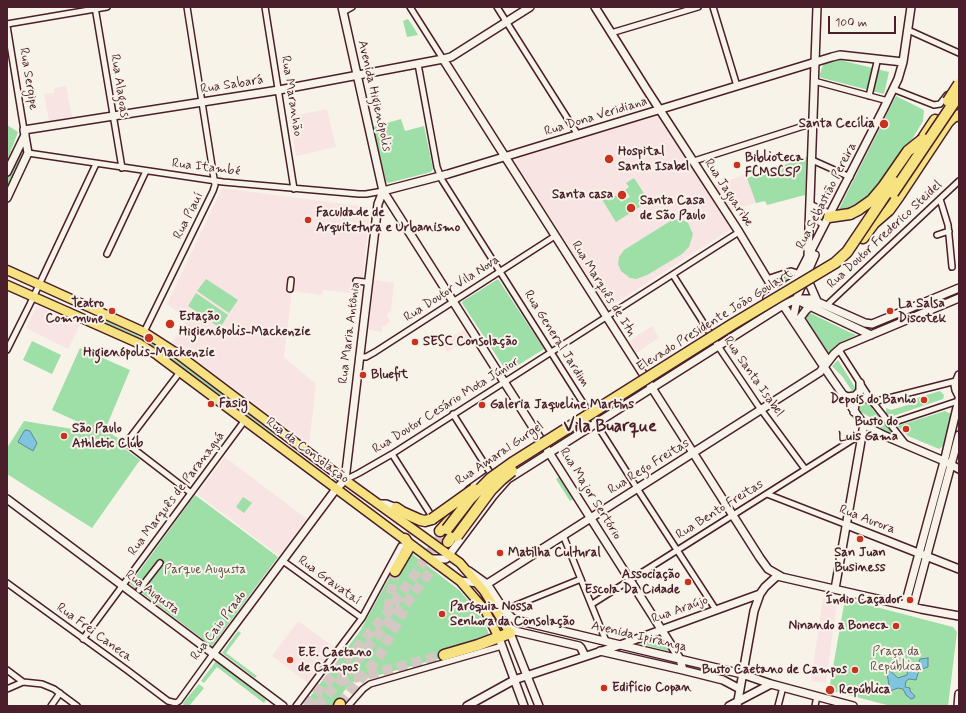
<!DOCTYPE html>
<html>
<head>
<meta charset="utf-8">
<style>
  body { margin:0 }
  #map { position:relative; width:966px; height:713px; overflow:hidden; background:#f7f3e8; font-family:Mynerve,sans-serif }
  canvas { display:block }
  .frame { position:absolute; inset:0; border:8px solid #4a1f2b; pointer-events:none }
  .scale { position:absolute; left:828px; top:16px; width:68px; height:18px; box-sizing:border-box; border:2px solid #4a1f2b; border-top:0; padding-left:5px; font-size:12px; line-height:14px; white-space:nowrap; color:#4a1f2b; -webkit-text-stroke:3px #f7f3e8; paint-order:stroke }
</style>
</head>
<body>
<div id="map">
<canvas width="966" height="713"></canvas>
<div class="frame"></div>
<div class="scale">100 m</div>
</div>
<script>
const c = document.querySelector('canvas').getContext('2d');
c.lineJoin = 'round';
function fillPath(path, color) { c.fillStyle = color; c.fill(path, 'evenodd'); }
const poly = rows => new Path2D(rows.map(r => 'M' + r).join(''));
function trace(path, color, width, dash) { c.strokeStyle = color; c.lineWidth = width; c.lineCap = dash ? 'butt' : 'round'; c.setLineDash(dash || []); c.stroke(path); }
function drawText(font, color, halo, rows, align = 'center') {
  c.font = font + ' Mynerve,sans-serif'; c.lineWidth = 4; c.setLineDash([]); c.textBaseline = 'middle'; c.strokeStyle = halo; c.fillStyle = color; for (const [text, x, y, turn = 0] of rows) {
    c.save(); c.translate(x, y); c.rotate((+turn || 0) * Math.PI / 180); c.textAlign = isNaN(turn) ? turn : align; if (halo) c.strokeText(text, 0, 0); c.fillText(text, 0, 0); c.restore();
  }
}
const built = poly([
  [66,86,72,117,49,121,44,94,54,93,54,88],
  [327,109,336,147,296,156,289,117],
  [656,115,659,117,731,229,608,308,515,162,518,158],
  [746,174,756,203,729,211,713,186],
  [222,188,367,207,370,210,361,294,323,290,322,295,292,291,284,357,316,384,309,444,172,342,187,320,167,304],
  [374,280,394,283,391,311,387,314,390,322,385,326,382,326,382,332,368,330],
  [38,306,80,325,68,349,26,328,36,307],
  [652,326,659,338,636,353,629,341],
  [465,329,470,337,447,352,442,343],
  [225,457,307,519,279,556,197,494],
  [823,598,837,601,826,683,811,681],
  [298,621,335,648,308,683,272,656]
]);
const green = poly([
  [408,19,414,28,418,35,407,37,403,21],
  [832,58,889,72,884,94,822,78,820,77,820,74,823,65],
  [896,96,924,110,923,121,908,146,899,156,866,202,858,207,837,213],
  [401,119,405,131,424,126,433,169,431,172,388,183,386,181,373,127],
  [7,125,18,132,7,161],
  [21,146,25,155,7,193,7,175],
  [807,157,805,195,767,205,765,201,756,203,747,178],
  [634,178,649,201,616,222,601,198,610,193,613,197,617,195,621,202,630,197,625,190,629,187,626,183],
  [681,219,688,223,693,234,689,247,682,254,649,274,642,277,636,279,630,278,621,271,618,264,619,257,624,250,672,220],
  [790,273,791,277,788,280,778,289,773,280],
  [206,279,238,300,229,313,197,291],
  [498,279,544,349,507,372,462,303,463,301],
  [196,293,228,315,220,328,188,306],
  [808,312,849,332,856,335,839,343,828,354,806,318,805,316],
  [100,318,151,342,277,434,276,436,150,344,99,321],
  [32,341,61,355,52,374,23,360],
  [80,348,130,370,105,430,121,440,118,444,140,460,92,528,7,474,7,448,24,421,85,431,87,426,52,410],
  [838,360,856,389,856,391,852,391,842,376,832,366],
  [940,391,944,395,943,400,943,399,893,416,889,415,886,413,886,408,891,410,911,404,914,399],
  [867,400,872,404,872,409,895,433,893,437,886,433,868,416,859,411,858,408,861,402],
  [945,411,951,414,953,418,943,446,939,449,908,436,897,426],
  [559,477,573,499,570,501,556,479],
  [195,495,278,557,212,646,130,584],
  [243,497,252,503,244,513,236,507],
  [411,553,459,590,479,613,490,636,440,650,442,658,353,682,354,687,353,691,348,686,333,706,303,706,360,631,393,571],
  [845,599,953,627,957,632,948,706,891,706,829,690],
  [238,631,241,633,226,653,257,676,255,678,222,653],
  [657,635,659,636,669,649,668,651,637,643,638,642],
  [216,661,266,700,264,703,217,667,204,683,201,681],
  [199,684,204,688,189,706,184,706,183,703]
]);
const water = poly([
  [26,430,30,431,37,443,33,451,18,442,24,431,26,430],
  [928,658,928,667,919,670,916,680,909,679,906,681,905,687,910,688,910,691,915,696,914,698,911,699,906,695,903,689,898,688,890,691,886,667,898,678,907,675,908,668,917,668,920,659,928,658]
]);
const highwayTunnel = poly([
  [388,609,395,571],
  [339,682,444,655],
  [340,704,379,657,404,610],
  [306,706,388,612,441,537],
  [317,706,339,682,396,613,408,601,451,544]
]);
const street = poly([
  [95,7,122,168],
  [265,7,294,189],
  [410,7,443,59],
  [497,7,578,135],
  [713,7,737,86],
  [343,12,352,7],
  [7,24,107,7],
  [7,26,24,130],
  [908,30,959,53],
  [611,33,698,7],
  [418,64,437,167,442,180,640,493,716,610],
  [814,81,888,101],
  [893,89,934,105,940,104,947,95],
  [869,96,877,62],
  [28,153,223,182,359,194,366,194,383,191],
  [812,160,850,177],
  [694,161,813,123],
  [940,199,948,225,952,267],
  [812,205,829,213],
  [811,219,818,221,823,225],
  [937,235,949,231],
  [107,254,146,171],
  [673,275,720,349,757,404,805,469],
  [356,281,365,282],
  [774,283,770,278,791,271,800,274],
  [290,289,291,280],
  [826,306,959,181],
  [144,332,213,191,215,185,187,7],
  [7,350,30,304,96,164],
  [839,350,871,400,905,443],
  [359,357,366,357,375,352,555,236],
  [180,372,126,443,191,493],
  [873,402,956,381],
  [453,414,491,474],
  [889,424,958,401],
  [392,454,431,515],
  [345,480,359,473,392,454,739,232],
  [767,494,847,525],
  [563,535,606,641],
  [283,561,362,618],
  [7,583,127,670,168,701,176,703,179,701,213,654],
  [139,590,160,563],
  [592,604,852,440,861,436],
  [504,610,581,579],
  [83,639,245,420],
  [7,670,23,682],
  [7,689,23,682,42,684,54,689,77,706],
  [51,706,60,693],
  [296,706,362,618,401,546],
  [348,706,363,689,370,684,502,646],
  [778,706,783,687],
  [815,706,817,696]
]);
const secondary = poly([
  [342,7,383,191,661,629,680,659,683,670],
  [595,7,647,90,739,232,783,305,830,376,862,422,873,430,883,435,944,461,959,469],
  [443,59,760,558,768,569,782,577],
  [7,172,25,135],
  [383,191,448,174,832,57,840,55,903,62],
  [7,198,28,153,24,130,279,90,443,59,451,57,530,7],
  [808,256,817,7],
  [806,276,817,301],
  [767,298,796,280,883,110,898,79,903,62,911,7],
  [797,300,871,335],
  [814,303,806,310,800,318,828,361],
  [793,319,798,294,815,255],
  [959,375,955,385,956,390,959,396],
  [842,394,847,397,855,396,860,391,860,383],
  [854,412,855,404,859,399,865,398,871,400],
  [469,490,490,475],
  [7,499,283,706],
  [380,504,386,504,399,509],
  [847,525,959,569],
  [432,559,446,559,493,496,508,479,783,305,796,299,811,299,865,323,872,324,959,288],
  [469,571,487,584,504,610,512,618,516,620,742,674,771,684,853,706],
  [460,581,487,584,820,372,834,354,842,347,959,298],
  [835,589,864,424],
  [905,605,945,458,959,399],
  [913,607,959,435],
  [507,626,515,631,579,646,581,648,585,656],
  [510,633,539,706],
  [499,638,524,706],
  [600,651,683,670,723,680,740,689],
  [213,654,336,489,345,480,378,204,383,191],
  [467,706,514,680,620,645,760,594],
  [729,706,771,684],
  [737,706,754,611,760,594,765,587,777,576,921,609,959,616],
  [958,706,959,694]
]);
const primary = poly([
  [7,270,144,332,175,352,345,480,460,563,484,591,510,633],
  [7,285,140,344,157,355,460,581,485,610,499,638]
]);
const highway = poly([
  [894,182,935,120],
  [829,217,850,214],
  [863,238,874,223,889,210,899,196,948,122,953,117,959,115],
  [396,508,402,512,420,520,425,521,432,519],
  [440,531,451,519],
  [448,542,459,526],
  [395,571,408,549,408,544,405,539],
  [444,655,478,645,510,633],
  [339,706,340,704]
]);
const highwayBridge = poly([
  [948,101,959,84],
  [893,193,959,95],
  [850,214,858,210,872,200,883,187,908,151,923,139],
  [432,519,474,489],
  [447,529,470,499,491,478,512,463,733,324,835,263,847,252,894,182],
  [457,536,491,490,501,480,512,471]
]);
const markers = [
  [884,124,5,"#c8321e"],
  [609,159,5,"#c8321e"],
  [737,165,4,"#c8321e"],
  [622,195,5,"#c8321e"],
  [631,208,5,"#c8321e"],
  [308,220,4,"#c8321e"],
  [112,311,4,"#c8321e"],
  [890,311,4,"#c8321e"],
  [170,324,5,"#c8321e"],
  [149,338,5,"#c8321e"],
  [415,342,4,"#c8321e"],
  [363,375,4,"#c8321e"],
  [924,400,4,"#c8321e"],
  [211,404,4,"#c8321e"],
  [482,405,4,"#c8321e"],
  [906,429,4,"#c8321e"],
  [64,436,4,"#c8321e"],
  [860,539,4,"#c8321e"],
  [500,553,4,"#c8321e"],
  [688,582,4,"#c8321e"],
  [910,600,4,"#c8321e"],
  [442,614,4,"#c8321e"],
  [896,626,4,"#c8321e"],
  [290,660,4,"#c8321e"],
  [855,670,4,"#c8321e"],
  [604,688,4,"#c8321e"],
  [830,690,5,"#c8321e"]
];
const streetNames = [
  ["Rua Sergipe",28,79,81],
  ["Rua Sabará",232,85,-9],
  ["Rua Alagoas",119,86,81],
  ["Rua Maranhão",291,96,81],
  ["Avenida Higienópolis",374,96,77],
  ["Rua Dona Veridiana",596,117,-17],
  ["Rua Itambé",206,168,7],
  ["Rua Jaguaribe",728,193,57],
  ["Rua Sebastião Pereira",827,196,-63],
  ["Rua Piauí",189,216,-63],
  ["Rua Doutor Frederico Steidel",885,235,-43],
  ["Rua Doutor Vila Nova",452,289,-33],
  ["Rua Marquês de Itu",603,289,58],
  ["Elevado Presidente João Goulart",715,321,-32],
  ["Rua Maria Antônia",350,333,-83],
  ["Rua General Jardim",556,339,58],
  ["Rua Santa Isabel",753,377,55],
  ["Rua Doutor Cesário Mota Júnior",446,406,-32],
  ["Rua da Consolação",307,451,37],
  ["Rua Amaral Gurgel",500,454,-34],
  ["Rua Rego Freitas",649,467,-32],
  ["Rua Marquês de Paranaguá",177,494,-53],
  ["Rua Major Sertório",590,494,58],
  ["Rua Bento Freitas",720,510,-32],
  ["Rua Aurora",867,520,21],
  ["Rua Gravataí",329,581,36],
  ["Rua Augusta",152,593,37],
  ["Rua Araújo",680,610,-20],
  ["Rua Caio Prado",219,626,-53],
  ["Rua Frei Caneca",94,633,36],
  ["Avenida Ipiranga",639,637,13]
];
const poiNames = [
  ["Santa Cecília",875,124,"right"],
  ["Hospital",618,152],
  ["Santa Isabel",618,167],
  ["Biblioteca",745,158],
  ["FCMSCSP",745,173],
  ["Santa casa",613,195,"right"],
  ["Santa Casa",640,201],
  ["de São Paulo",640,216],
  ["Faculdade de",316,213],
  ["Arquitetura e Urbanismo",316,228],
  ["Teatro",104,304,"right"],
  ["Commune",104,319,"right"],
  ["La Salsa",898,304],
  ["Discotek",898,319],
  ["Estação",179,317],
  ["Higienópolis-Mackenzie",179,332],
  ["SESC Consolação",423,342],
  ["Higienópolis-Mackenzie",149,353,"center"],
  ["Bluefit",371,375],
  ["Depois do Banho",916,400,"right"],
  ["Fasig",219,404],
  ["Galeria Jaqueline Martins",490,405],
  ["Busto do",898,422,"right"],
  ["Luis Gama",898,437,"right"],
  ["São Paulo",72,429],
  ["Athletic Club",72,444],
  ["Matilha Cultural",508,553],
  ["San Juan",860,553,"center"],
  ["Business",860,568,"center"],
  ["Associação",680,575,"right"],
  ["Escola Da Cidade",680,590,"right"],
  ["Índio Caçador",902,600,"right"],
  ["Paróquia Nossa",450,607],
  ["Senhora da Consolação",450,622],
  ["Ninando a Boneca",888,626,"right"],
  ["E.E. Caetano",298,653],
  ["de Campos",298,668],
  ["Busto Caetano de Campos",847,670,"right"],
  ["Edifício Copan",612,688],
  ["República",839,690]
];
const parkNames = [
  ["Parque Augusta",205,570],
  ["Praça da",896,652],
  ["República",896,667]
];
const districtNames = [
  ["Vila Buarque",610,427]
];
fillPath(built, '#f8e5e3');
fillPath(green, '#9edea7');
fillPath(water, '#7fc5e0');
trace(water, '#6a8398', 1);
trace(highwayTunnel, '#d4c9c2', 10, [10, 5]);
trace(street, '#4a1f2b', 8);
trace(secondary, '#4a1f2b', 10);
trace(primary, '#4a1f2b', 11);
trace(highway, '#4a1f2b', 13);
trace(street, '#f7f3e8', 5);
trace(secondary, '#f7f3e8', 7);
trace(primary, '#f7e281', 8);
trace(highway, '#f7e281', 10);
trace(highwayBridge, '#4a1f2b', 13, []);
trace(highwayBridge, '#f7e281', 10);
for (const [x, y, r, color] of markers) { const dot = new Path2D(); dot.arc(x, y, r, 0, 2 * Math.PI); c.fillStyle = color; c.fill(dot); trace(dot, '#f7f3e8', 1.5); }
drawText('13px', '#4a1f2b', '#f7f3e8', streetNames);
drawText('bold 13px', '#4a1f2b', '#f7f3e8', poiNames, 'left');
drawText('13px', '#5f4f4a', '#f7f3e8', parkNames);
drawText('bold 17px', '#4a1f2b', '#f7f3e8', districtNames);
</script>
</body>
</html>
